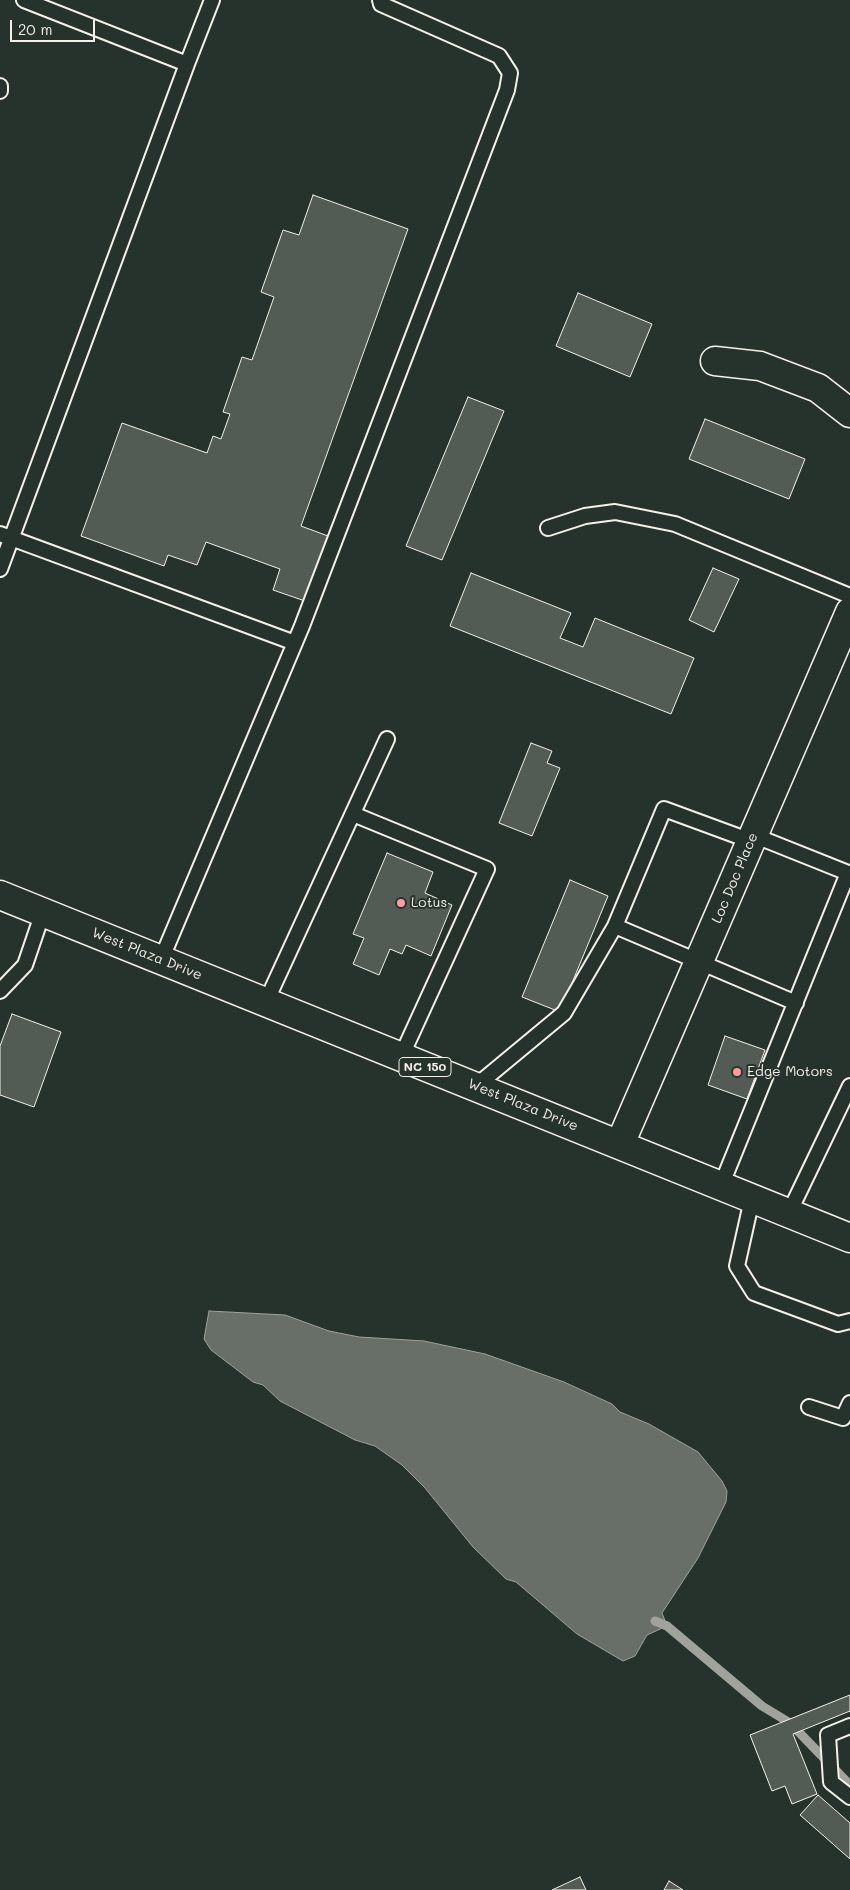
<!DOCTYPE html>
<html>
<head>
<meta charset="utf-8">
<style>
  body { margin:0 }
  #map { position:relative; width:850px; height:1890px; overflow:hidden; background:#26332d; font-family:Mali,sans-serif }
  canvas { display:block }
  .scale { position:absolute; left:10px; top:20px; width:85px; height:22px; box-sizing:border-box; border:2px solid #f4f1e8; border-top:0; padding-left:6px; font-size:15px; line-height:18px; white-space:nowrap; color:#f4f1e8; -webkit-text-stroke:4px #26332d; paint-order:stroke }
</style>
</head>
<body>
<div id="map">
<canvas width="850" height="1890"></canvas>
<div class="scale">20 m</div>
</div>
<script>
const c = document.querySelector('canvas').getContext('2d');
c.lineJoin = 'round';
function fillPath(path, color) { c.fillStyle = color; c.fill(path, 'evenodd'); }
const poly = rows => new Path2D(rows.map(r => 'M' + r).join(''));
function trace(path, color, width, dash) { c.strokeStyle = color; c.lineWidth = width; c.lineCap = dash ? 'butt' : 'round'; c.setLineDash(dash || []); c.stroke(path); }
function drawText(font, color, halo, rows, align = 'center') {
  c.font = font + ' Mali,sans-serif'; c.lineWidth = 4; c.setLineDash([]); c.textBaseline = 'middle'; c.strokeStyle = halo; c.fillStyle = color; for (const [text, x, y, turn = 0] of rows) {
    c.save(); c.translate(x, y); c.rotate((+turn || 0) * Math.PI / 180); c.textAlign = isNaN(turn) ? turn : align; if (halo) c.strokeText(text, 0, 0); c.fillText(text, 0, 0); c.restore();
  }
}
const water = poly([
  [209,1311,285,1315,329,1331,359,1337,424,1341,485,1354,564,1382,612,1404,620,1412,649,1424,698,1452,722,1481,727,1491,726,1502,698,1558,662,1613,667,1626,647,1635,635,1656,623,1661,577,1634,516,1582,506,1579,473,1547,425,1488,402,1465,375,1446,355,1440,280,1401,263,1385,253,1382,211,1350,204,1339,209,1311]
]);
const stream = poly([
  [655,1621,667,1626,762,1706,790,1723,850,1785]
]);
const building = poly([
  [313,195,408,229,301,526,328,536,305,601,273,590,280,569,206,542,197,565,168,555,164,566,81,536,122,423,207,453,213,436,221,439,230,414,223,412,242,357,252,360,274,297,261,292,283,230,299,235,313,195],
  [578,293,652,324,630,377,556,346,578,293],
  [468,397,504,411,442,560,406,546,468,397],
  [705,419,805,459,789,499,689,459,705,419],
  [713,568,739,579,714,632,689,620,713,568],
  [471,573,571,613,560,638,583,647,595,618,694,658,671,714,450,626,471,573],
  [531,743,552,751,547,763,560,768,532,836,499,823,531,743],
  [387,853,433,872,425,893,452,905,431,956,406,945,402,954,390,949,379,975,353,964,364,938,353,934,387,853],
  [570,880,608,896,560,1012,522,997,570,880],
  [12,1014,61,1032,34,1107,0,1095,0,1046,12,1014],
  [725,1036,765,1050,747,1099,708,1085,725,1036],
  [850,1695,850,1711,793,1734,817,1794,792,1804,785,1786,772,1791,750,1735,850,1695],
  [818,1795,850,1823,850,1859,800,1815,818,1795],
  [580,1877,586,1890,552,1890,580,1877],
  [669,1881,683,1890,664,1890,669,1881]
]);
const service = poly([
  [187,64,212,0],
  [0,86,0,91],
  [548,528,585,516,615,512,675,524,850,596],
  [0,534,295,643],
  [0,569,187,64,24,0],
  [353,814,487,869,401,1057],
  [615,926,664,809,751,841],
  [161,960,302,626,507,90,510,73,499,56,381,4,380,0],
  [0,991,25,965,43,912],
  [266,1002,387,739],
  [476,1086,564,1013,615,926,796,1003],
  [721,1186,848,873,753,835],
  [752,1199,737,1266,754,1293,838,1324,850,1321],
  [789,1213,850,1086],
  [809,1407,843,1418,850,1403],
  [850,1726,828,1735,831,1782,850,1797]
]);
const minor = poly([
  [715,361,760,366,818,388,850,413],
  [620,1144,850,612]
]);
const primary = poly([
  [0,895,850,1238]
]);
const markers = [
  [401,903,5,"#ff9aa2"],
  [737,1072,5,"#ff9aa2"]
];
const shields = [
  [425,1067,52]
];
const shieldNames = [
  ["NC 150",425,1067]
];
const streetNames = [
  ["Loc Doc Place",735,878,-67],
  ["West Plaza Drive",147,954,22],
  ["West Plaza Drive",523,1105,22]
];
const poiNames = [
  ["Lotus",411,903],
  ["Edge Motors",747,1072]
];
fillPath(water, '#676f68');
trace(water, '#9fa39b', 1);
trace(stream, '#9fa39b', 9);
fillPath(building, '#525c55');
trace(building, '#f4f1e8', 1);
trace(service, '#f4f1e8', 18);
trace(minor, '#f4f1e8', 31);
trace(primary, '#f4f1e8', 31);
trace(service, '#26332d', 14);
trace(minor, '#26332d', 28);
trace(primary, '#26332d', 28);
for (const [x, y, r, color] of markers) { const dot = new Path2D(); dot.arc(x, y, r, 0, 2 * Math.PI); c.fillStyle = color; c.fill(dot); trace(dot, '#26332d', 2); }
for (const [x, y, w] of shields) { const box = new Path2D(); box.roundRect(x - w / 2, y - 9.5, w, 19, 4); c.fillStyle = '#26332d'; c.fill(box); trace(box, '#f4f1e8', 1); }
drawText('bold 12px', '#f4f1e8', null, shieldNames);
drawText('14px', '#f4f1e8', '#26332d', streetNames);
drawText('14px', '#f4f1e8', '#26332d', poiNames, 'left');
</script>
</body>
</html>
